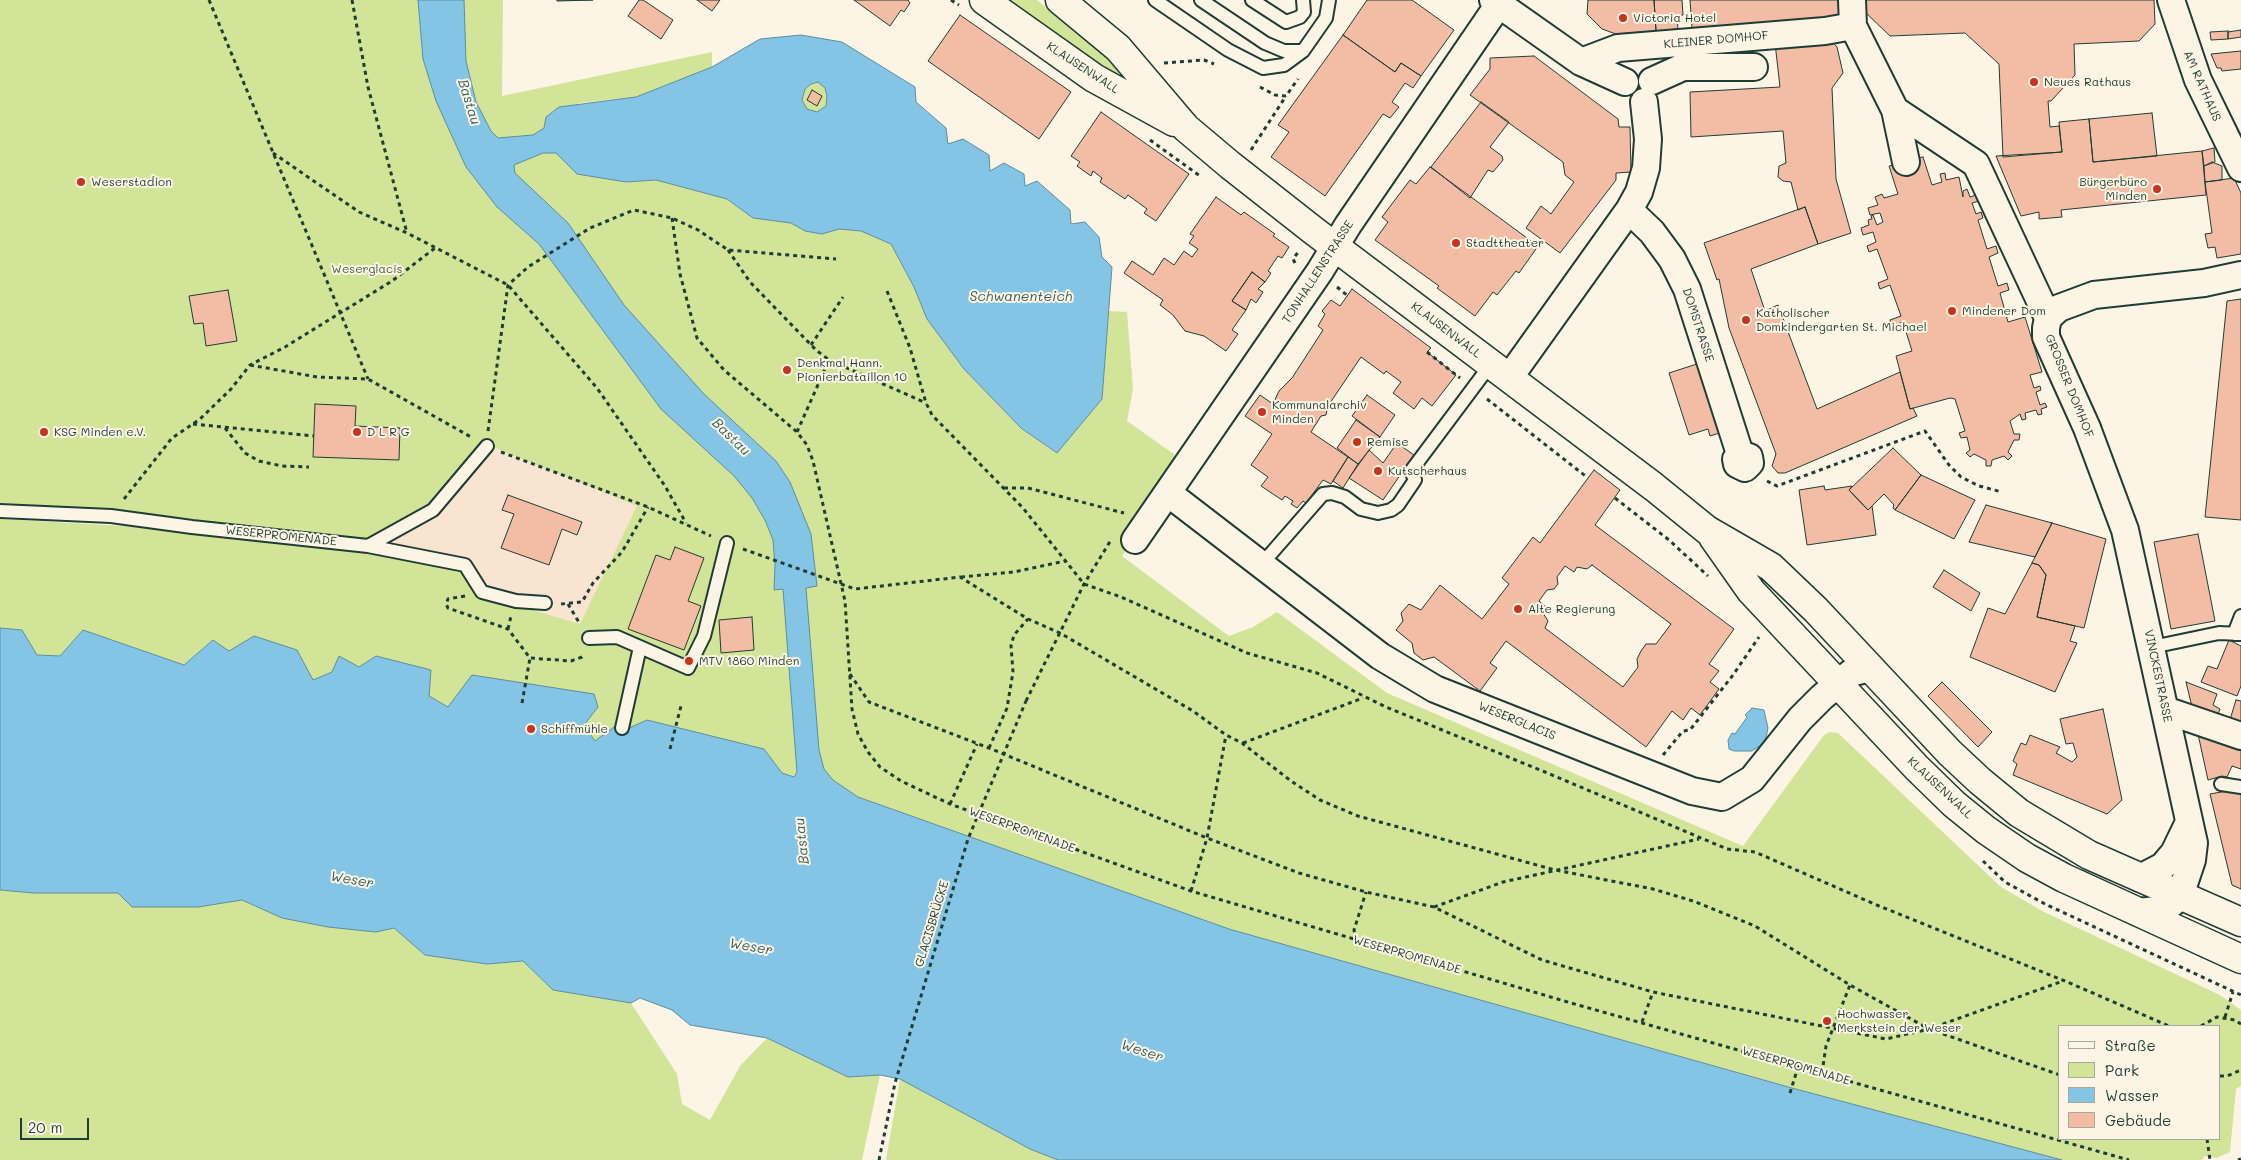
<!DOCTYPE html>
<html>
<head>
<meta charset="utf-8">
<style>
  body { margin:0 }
  #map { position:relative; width:2241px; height:1160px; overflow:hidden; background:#fcf5e5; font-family:Mali,sans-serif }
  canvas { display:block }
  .legend { position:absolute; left:2058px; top:1025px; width:162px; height:115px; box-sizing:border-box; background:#fcf5e5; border:1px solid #a4ab9e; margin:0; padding:6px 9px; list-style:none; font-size:15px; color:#1f3d34 }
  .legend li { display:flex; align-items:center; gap:10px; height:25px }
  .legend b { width:25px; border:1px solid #a4ab9e }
  .scale { position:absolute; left:20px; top:1118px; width:69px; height:22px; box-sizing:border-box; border:2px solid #1f3d34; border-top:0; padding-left:6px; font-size:15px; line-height:18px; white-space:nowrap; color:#1f3d34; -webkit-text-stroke:4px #fcf5e5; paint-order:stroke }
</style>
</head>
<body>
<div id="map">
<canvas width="2241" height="1160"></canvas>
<ul class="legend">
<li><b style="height:6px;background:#fcf5e5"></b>Straße</li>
<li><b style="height:14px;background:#d2e498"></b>Park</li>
<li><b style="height:14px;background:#84c4e5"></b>Wasser</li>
<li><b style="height:14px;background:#f2bda4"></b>Gebäude</li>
</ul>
<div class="scale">20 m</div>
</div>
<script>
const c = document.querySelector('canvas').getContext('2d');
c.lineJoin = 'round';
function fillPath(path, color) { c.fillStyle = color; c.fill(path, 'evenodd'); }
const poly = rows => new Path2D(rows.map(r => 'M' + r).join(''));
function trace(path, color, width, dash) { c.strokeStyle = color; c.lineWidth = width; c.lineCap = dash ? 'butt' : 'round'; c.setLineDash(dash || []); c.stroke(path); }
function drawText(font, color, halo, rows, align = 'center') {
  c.font = font + ' Mali,sans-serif'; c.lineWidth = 4; c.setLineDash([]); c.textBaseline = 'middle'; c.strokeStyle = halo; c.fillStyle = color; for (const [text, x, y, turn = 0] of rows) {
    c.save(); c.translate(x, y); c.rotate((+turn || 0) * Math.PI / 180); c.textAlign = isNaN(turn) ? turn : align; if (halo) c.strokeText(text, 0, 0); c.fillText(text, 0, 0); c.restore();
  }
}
const built = poly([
  [493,447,638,506,581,624,484,595,380,543,438,514]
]);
const green = poly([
  [0,0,503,0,502,96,712,52,712,67,636,97,579,103,626,182,656,180,727,199,753,218,791,223,805,231,822,234,839,229,861,231,891,244,914,287,927,319,964,369,1021,428,1056,453,1102,399,1109,311,1127,312,1133,389,1127,421,1188,464,1122,556,1229,636,1253,627,1277,612,1387,693,1743,846,1824,735,1830,732,1838,733,2001,887,2044,912,2220,995,2241,1010,2241,1086,2236,1089,2230,1152,2217,1158,2205,1156,2202,1160,2062,1160,1818,1095,1229,929,858,797,833,780,824,769,819,755,798,762,797,772,793,777,782,773,764,749,614,727,595,741,584,725,598,707,448,707,429,696,359,667,332,672,313,681,297,650,229,651,213,640,184,665,83,630,60,656,37,655,22,630,0,628,0,519,125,526,195,534,347,542,465,565,484,595,580,624,637,506,493,447,431,507,369,541,87,508,0,503],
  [2060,1026,2220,1026,2220,1139,2060,1139],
  [1008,0,1037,0,1122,70,1116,77],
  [819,82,825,88,827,96,826,106,817,112,807,109,802,100,805,89,811,84],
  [0,890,34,893,118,893,198,907,242,900,282,918,376,932,394,928,425,955,487,964,523,961,553,990,631,1003,677,1074,682,1104,710,1120,740,1066,767,1038,848,1077,880,1075,862,1160,0,1160],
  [900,1079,1030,1149,1058,1160,886,1160]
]);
const water = poly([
  [418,0,464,0,466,61,476,102,491,131,498,138,533,135,544,128,546,117,559,107,636,97,712,67,760,39,801,35,842,42,915,87,916,102,946,128,948,144,963,139,989,155,990,171,1004,163,1024,174,1025,186,1037,181,1070,210,1071,224,1085,222,1099,237,1102,257,1112,267,1102,399,1057,453,1021,428,964,369,927,319,914,287,891,244,861,231,839,229,822,234,805,231,791,223,753,218,727,199,656,180,626,182,577,174,556,153,543,153,514,165,515,173,568,223,624,305,704,394,776,461,790,482,811,534,817,586,806,588,819,750,824,769,833,780,858,797,1229,929,1792,1088,2062,1160,1058,1160,1030,1149,900,1079,880,1075,848,1077,767,1038,690,1025,672,1010,640,998,631,1003,553,990,523,961,487,964,425,955,394,928,376,932,328,927,282,918,242,900,198,907,132,907,118,893,34,893,0,890,0,628,22,630,37,655,60,656,83,630,184,665,213,640,229,651,254,636,297,650,313,680,332,672,339,656,359,667,376,656,431,670,429,696,448,707,472,675,594,694,598,707,584,725,595,741,614,727,627,729,647,720,764,749,782,773,794,777,797,772,783,589,774,590,775,566,773,540,765,520,752,498,734,476,661,409,539,244,497,207,466,167,436,101,423,59,418,0],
  [818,82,825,88,827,96,826,106,817,112,807,109,802,100,805,89,811,84,818,82],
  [1752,708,1764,710,1768,728,1766,738,1761,745,1752,751,1734,751,1729,749,1728,740,1732,733,1735,734,1747,717,1745,715,1752,708]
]);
const building = poly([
  [557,0,593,0,557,1,557,0],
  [639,0,643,0,673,20,661,39,628,16,639,0],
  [697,0,720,0,712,11,697,0],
  [854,0,908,0,910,3,904,12,901,10,890,26,854,0],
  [1367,0,1412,0,1454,30,1421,76,1401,63,1395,72,1343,35,1367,0],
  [1588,0,1654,0,1656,31,1616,34,1602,29,1587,14,1588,0],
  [1654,0,1682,0,1683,15,1677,16,1678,29,1656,31,1654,0],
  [1690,0,1841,0,1843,16,1692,28,1690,0],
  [1864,0,2154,0,2155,24,2139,41,2074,44,2075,75,2051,101,2048,101,2050,127,2059,126,2062,152,2003,157,1999,64,1965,33,1890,36,1864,11,1864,0],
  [960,15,1071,92,1039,139,928,61,960,15],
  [2241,30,2241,37,2228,39,2228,32,2241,30],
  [2228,31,2228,39,2211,40,2210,32,2228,31],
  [1343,35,1395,72,1401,63,1421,76,1413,88,1405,83,1392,102,1399,107,1390,118,1383,114,1325,196,1271,157,1289,132,1278,125,1343,35],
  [1828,37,1837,47,1843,73,1832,88,1836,179,1851,233,1818,244,1805,207,1798,210,1791,182,1783,181,1778,177,1779,166,1786,163,1783,131,1691,137,1690,92,1780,87,1775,43,1828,37],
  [2241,51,2241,69,2222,71,2221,68,2217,68,2211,54,2241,51],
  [1534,56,1618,119,1619,127,1630,127,1631,172,1616,173,1616,180,1560,253,1526,228,1541,206,1551,214,1574,182,1565,175,1563,162,1470,95,1490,69,1490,58,1534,56],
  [812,90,822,96,817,106,807,100,812,90],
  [1481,102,1509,122,1490,147,1502,156,1503,160,1493,172,1488,170,1470,198,1431,167,1481,102],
  [1101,112,1189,174,1156,221,1144,213,1147,209,1128,195,1125,199,1100,182,1102,178,1093,171,1091,176,1077,166,1080,162,1071,156,1101,112],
  [2152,113,2157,156,2093,162,2089,119,2152,113],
  [2089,119,2093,162,2202,151,2206,195,2061,210,2062,217,2039,219,2039,212,2021,216,1996,156,2062,152,2059,122,2089,119],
  [2214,148,2215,162,2204,166,2202,151,2214,148],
  [1923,157,1932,185,1942,182,1940,174,1945,173,1946,180,1959,177,1963,197,1963,191,1967,189,1970,197,1976,195,1979,201,1972,203,1976,214,1981,212,1983,218,1978,220,1987,249,1996,246,1998,253,1989,257,1998,286,2007,283,2009,290,2000,293,2008,322,2025,317,2042,372,2030,375,2034,388,2040,386,2041,390,2036,392,2040,405,2045,403,2047,407,2041,409,2042,414,2038,415,2036,410,2025,413,2026,419,2022,420,2020,414,2010,421,2014,434,2020,434,2019,440,2014,440,2008,452,2012,456,2008,460,2004,456,1992,460,1991,466,1986,466,1986,460,1974,454,1970,457,1966,453,1970,450,1967,437,1961,438,1959,433,1965,431,1955,399,1950,398,1910,409,1896,356,1912,351,1903,322,1892,326,1890,320,1901,316,1890,285,1880,289,1878,283,1888,279,1877,249,1869,252,1867,246,1876,242,1873,232,1863,235,1861,228,1869,225,1868,220,1872,219,1871,216,1873,215,1877,225,1883,222,1880,213,1870,215,1868,208,1878,205,1875,197,1882,194,1884,198,1898,194,1889,166,1923,157],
  [2212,162,2222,166,2222,180,2205,182,2204,166,2212,162],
  [1430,167,1538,246,1519,273,1516,271,1497,295,1493,292,1475,316,1437,288,1439,286,1375,240,1388,222,1382,217,1410,180,1416,184,1430,167],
  [2234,178,2241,193,2241,254,2217,258,2215,247,2208,248,2205,234,2212,233,2205,182,2234,178],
  [1216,197,1241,215,1244,212,1275,234,1273,236,1289,247,1282,258,1278,256,1268,271,1271,273,1265,282,1252,272,1232,301,1246,310,1232,330,1238,334,1226,351,1204,336,1185,331,1173,315,1160,305,1163,300,1124,273,1132,261,1153,275,1164,258,1174,265,1184,251,1192,257,1198,249,1189,243,1194,236,1190,234,1216,197],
  [1805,207,1818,244,1751,269,1765,311,1778,305,1817,409,1900,372,1910,409,1913,408,1917,416,1785,473,1778,473,1772,466,1776,454,1729,328,1719,279,1717,280,1704,243,1805,207],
  [1252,272,1265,282,1258,289,1263,292,1256,303,1251,299,1246,310,1232,301,1252,272],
  [1352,289,1431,348,1427,352,1456,375,1432,406,1422,398,1414,409,1393,393,1401,382,1386,371,1384,374,1361,357,1328,406,1326,415,1321,416,1311,432,1348,457,1331,484,1323,480,1306,503,1303,501,1297,508,1291,504,1293,501,1285,496,1282,500,1261,486,1268,477,1251,465,1272,434,1245,416,1260,395,1273,404,1279,391,1292,378,1323,330,1318,326,1325,314,1322,311,1331,300,1340,306,1352,289],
  [228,290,237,341,206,346,203,323,194,324,189,296,228,290],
  [2241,299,2241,520,2205,517,2227,301,2241,299],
  [1700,363,1723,432,1710,436,1708,429,1689,435,1669,373,1700,363],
  [1367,395,1395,415,1380,437,1352,416,1367,395],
  [315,404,356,406,355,426,400,428,399,460,313,457,315,404],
  [1356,420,1380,437,1358,464,1337,448,1356,420],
  [1397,443,1414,455,1383,500,1349,478,1369,450,1383,463,1397,443],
  [1893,448,1921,475,1895,510,1893,508,1894,505,1884,494,1868,510,1849,490,1893,448],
  [1348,457,1358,464,1343,488,1333,481,1348,457],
  [1594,470,1620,490,1595,525,1734,629,1709,664,1719,671,1710,682,1719,689,1700,715,1691,708,1683,720,1672,711,1646,747,1506,641,1490,663,1497,668,1480,691,1434,657,1423,660,1414,653,1412,643,1396,630,1403,621,1401,613,1409,604,1421,610,1440,585,1482,619,1509,584,1502,578,1533,537,1540,543,1594,470],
  [1592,565,1671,624,1656,644,1646,644,1641,651,1637,659,1638,667,1623,687,1545,628,1548,621,1543,613,1547,608,1539,601,1547,590,1554,589,1558,584,1557,577,1565,566,1574,572,1577,567,1587,569,1592,565],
  [1921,475,1975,500,1954,539,1895,510,1921,475],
  [1824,486,1825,490,1852,486,1849,490,1868,510,1872,506,1876,535,1807,545,1799,490,1824,486],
  [508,495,582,522,577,535,562,529,549,565,501,548,514,514,502,510,508,495],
  [1986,505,2052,523,2035,557,1969,542,1986,505],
  [2052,523,2106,539,2084,628,2037,617,2046,575,2039,565,2032,563,2052,523],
  [2198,534,2215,621,2171,629,2154,542,2198,534],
  [675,547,704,558,688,601,701,606,684,650,628,629,656,555,670,560,675,547],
  [2032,563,2039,565,2046,575,2037,617,2075,626,2070,641,2077,643,2055,692,1970,657,1988,608,2005,614,2032,563],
  [1944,570,1980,593,1971,611,1933,587,1944,570],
  [752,617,754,650,721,653,719,620,752,617],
  [2229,640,2241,646,2241,686,2237,696,2201,682,2208,666,2217,669,2229,640],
  [1942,682,1992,732,1978,747,1928,696,1942,682],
  [2186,682,2217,694,2213,705,2220,709,2216,719,2192,707,2186,682],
  [2236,700,2241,701,2241,727,2229,723,2236,700],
  [2103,709,2122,800,2107,814,2013,775,2017,764,2013,761,2021,743,2026,745,2030,735,2060,747,2056,753,2072,762,2077,757,2073,743,2066,744,2060,719,2103,709],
  [2198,734,2241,740,2241,769,2232,766,2227,777,2222,776,2208,780,2198,734],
  [2227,791,2241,793,2241,889,2232,885,2210,794,2227,791]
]);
const path = poly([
  [209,0,368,379],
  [352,0,368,87,407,233],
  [951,0,959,5],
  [1164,63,1204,60,1214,64],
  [1260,87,1275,95,1286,96,1298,79],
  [1150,140,1200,176],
  [1251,150,1286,96],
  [273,153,359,212,407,233,508,285,597,388,665,486,686,523],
  [672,218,680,274,697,338,724,370,797,432,807,445,813,461,845,601,852,709,858,734,868,752,880,767,901,781,950,804,1191,891,1578,1005,2129,1160],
  [728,250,750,282,816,350,829,360,926,403],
  [1295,263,1293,259,1299,251],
  [1337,287,1348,296],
  [887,291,910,348,926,403,932,415,1023,508,1084,584,1121,597,1247,653,1317,673,1386,707,1545,772,1727,849,1755,852,1879,906,2065,981,2169,1026],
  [811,345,843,297],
  [1427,352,1460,378],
  [250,365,317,377,368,379,471,437],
  [1487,399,1588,478],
  [193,424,314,436],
  [225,428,245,453,259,461,282,466,309,467],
  [488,431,508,285,528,267,590,228,634,210,672,218,698,230,728,250,836,259],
  [797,432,829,360],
  [501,452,648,507,711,536],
  [1767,481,1777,486,1925,431,1949,465,1961,477,1979,486,2002,492],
  [1004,488,1028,488,1124,513],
  [1615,498,1669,540,1708,576],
  [124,499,172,438,200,419,231,389,250,365,285,347,392,281,435,248],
  [743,549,855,589,960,577,1028,619,1060,633,1193,711,1226,735,1242,743,1291,781,1320,800,1358,816,1555,870,1653,889,1693,901,1755,926,1850,985,1929,1029,2060,1075],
  [961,577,1014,572,1065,561],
  [465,596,448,599,446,604,448,608,508,629,530,658,571,661,582,657,584,654],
  [561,604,582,602,593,583,622,552,648,507],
  [568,604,580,624],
  [508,629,511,616],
  [850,674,869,702,989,748,1207,838,1299,873,1366,892,1434,907,1542,960,1653,992,1886,1039,1929,1029,2063,981],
  [1026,701,1084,584,1111,540],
  [522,703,530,658],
  [1243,743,1363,698],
  [989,748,1007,708,1013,672,1011,646,1014,635,1028,619],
  [670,749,681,706],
  [1663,755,1683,731,1690,730,1733,675,1759,637],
  [950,804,977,744],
  [1983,861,2005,882,2045,904,2241,995],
  [1191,891,1207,838,1226,735],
  [1434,907,1503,882,1699,839],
  [1356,940,1354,930,1366,892],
  [2225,1017,2233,992],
  [1642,1022,1653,992],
  [2201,1026,2217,1017,2235,1020,2241,1024],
  [1822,1073,1826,1046,1850,985],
  [2220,1076,2227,1076,2241,1070],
  [1790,1093,1798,1067],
  [2207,1139,2210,1160],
  [2238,1160,2241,1159]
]);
const lane = poly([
  [1155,0,1228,50,1263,68,1284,65,1303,51,1326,18,1329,0],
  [1201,0,1265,43,1284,51,1303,51],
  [1252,0,1286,22,1300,17,1304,12,1303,0],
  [0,511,111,516,192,527,368,546,465,565,482,592,516,601,545,603],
  [368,546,433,510,487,446],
  [1261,565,1323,494,1332,493,1345,497,1361,509,1378,513,1391,510,1398,505,1415,480,1411,471,1491,364],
  [2234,634,2241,616],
  [589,638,617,637,688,668,704,636,727,543],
  [2152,647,2219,633,2241,634],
  [622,728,640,647],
  [2221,784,2241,787]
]);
const street = poly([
  [1493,0,1581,62,1625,82],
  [1852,0,1853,26,1895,110,1906,162],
  [2171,0,2198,80,2241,168],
  [1581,62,1618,48,1825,31,1853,26],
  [1652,81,1683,67,1754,67],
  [1895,110,1976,164,2048,318],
  [1629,210,1652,232,1672,259,1687,289,1740,454,1736,459,1737,464,1745,468,1750,463,1749,457,1740,454],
  [1509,378,1629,210,1639,192,1646,168,1648,139,1644,102],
  [1168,493,1380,656,1435,689,1692,791,1722,797,1752,779,1800,719,1822,697,1851,673,1869,668],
  [1135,540,1320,271,1348,225,1499,4],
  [2165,710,2241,736],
  [2140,878,2163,866,2174,853,2189,822],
  [2138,912,2157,910,2171,904,2180,896,2192,860,2194,843,2125,530,2087,428,2046,337,2046,328,2048,318,2059,308,2094,295,2204,283,2241,275]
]);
const secondary = poly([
  [984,0,1094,78,1174,122],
  [1060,0,1118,48,1186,128,1230,165,1314,231,1654,487,1707,530,1771,567,1816,610,1950,753,1980,781,2019,813,2089,855,2241,922],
  [1713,537,1751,591,1917,768,1954,804,1986,830,2027,858,2064,878,2241,959]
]);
const pathBridge = poly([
  [879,1160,895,1083,968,839,1026,701]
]);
const markers = [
  [1623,18,5,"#c8321e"],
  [2034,82,5,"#c8321e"],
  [81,182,5,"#c8321e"],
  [2157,189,5,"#c8321e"],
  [1456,243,5,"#c8321e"],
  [1952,311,5,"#c8321e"],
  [1746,320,5,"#c8321e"],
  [787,370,5,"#c8321e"],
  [1262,412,5,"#c8321e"],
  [44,432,5,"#c8321e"],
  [357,432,5,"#c8321e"],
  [1357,442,5,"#c8321e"],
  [1378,471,5,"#c8321e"],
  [1518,609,5,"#c8321e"],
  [689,661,5,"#c8321e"],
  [531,729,5,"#c8321e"],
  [1827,1021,5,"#c8321e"]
];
const poiNames = [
  ["Victoria Hotel",1633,18],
  ["Neues Rathaus",2044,82],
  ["Weserstadion",91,182],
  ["Bürgerbüro",2147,182,"right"],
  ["Minden",2147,196,"right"],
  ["Stadttheater",1466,243],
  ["Mindener Dom",1962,311],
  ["Katholischer",1756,313],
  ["Domkindergarten St. Michael",1756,327],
  ["Denkmal Hann.",797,363],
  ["Pionierbataillon 10",797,377],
  ["Kommunalarchiv",1272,405],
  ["Minden",1272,419],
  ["KSG Minden e.V.",54,432],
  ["D L R G",367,432],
  ["Remise",1367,442],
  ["Kutscherhaus",1388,471],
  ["Alte Regierung",1528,609],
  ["MTV 1860 Minden",699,661],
  ["Schiffmühle",541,729],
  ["Hochwasser",1837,1014],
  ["Merkstein der Weser",1837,1028]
];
const streetNames = [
  ["KLEINER DOMHOF",1716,40,-5],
  ["KLAUSENWALL",1083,68,33],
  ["AM RATHAUS",2202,86,66],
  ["TONHALLENSTRASSE",1318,272,-57],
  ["DOMSTRASSE",1698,325,72],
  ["KLAUSENWALL",1446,330,37],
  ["GROSSER DOMHOF",2069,386,68],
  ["WESERPROMENADE",281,536,6],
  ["VINCKESTRASSE",2158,676,78],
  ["WESERGLACIS",1517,721,22],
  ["KLAUSENWALL",1940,788,43],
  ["WESERPROMENADE",1022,830,20],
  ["GLACISBRÜCKE",932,924,-73],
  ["WESERPROMENADE",1407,955,16],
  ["WESERPROMENADE",1796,1066,16]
];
const parkNames = [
  ["Weserglacis",367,269]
];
const waterNames = [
  ["Bastau",469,102,73],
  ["Schwanenteich",1021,297],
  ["Bastau",731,437,44],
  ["Bastau",802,841,-96],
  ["Weser",352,880,10],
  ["Weser",751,947,10],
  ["Weser",1142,1051,18]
];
fillPath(built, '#f9e4d2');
fillPath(green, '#d2e498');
fillPath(water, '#84c4e5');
trace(water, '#5c8e9e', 1);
fillPath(building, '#f2bda4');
trace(building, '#1f3d34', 1);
trace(lane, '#1f3d34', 16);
trace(street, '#1f3d34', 30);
trace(secondary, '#1f3d34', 31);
trace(path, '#1f3d34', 3, [4, 4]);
trace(lane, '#fcf5e5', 12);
trace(street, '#fcf5e5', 26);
trace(secondary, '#fcf5e5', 28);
trace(pathBridge, '#1f3d34', 3, [4, 4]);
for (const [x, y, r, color] of markers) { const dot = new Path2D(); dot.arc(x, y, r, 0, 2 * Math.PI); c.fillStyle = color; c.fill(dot); trace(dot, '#fcf5e5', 2); }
drawText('12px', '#1f3d34', '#fcf5e5', poiNames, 'left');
drawText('12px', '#1f3d34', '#fcf5e5', streetNames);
drawText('12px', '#435e48', '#fcf5e5', parkNames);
drawText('italic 14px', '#385f60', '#fcf5e5', waterNames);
</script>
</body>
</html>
